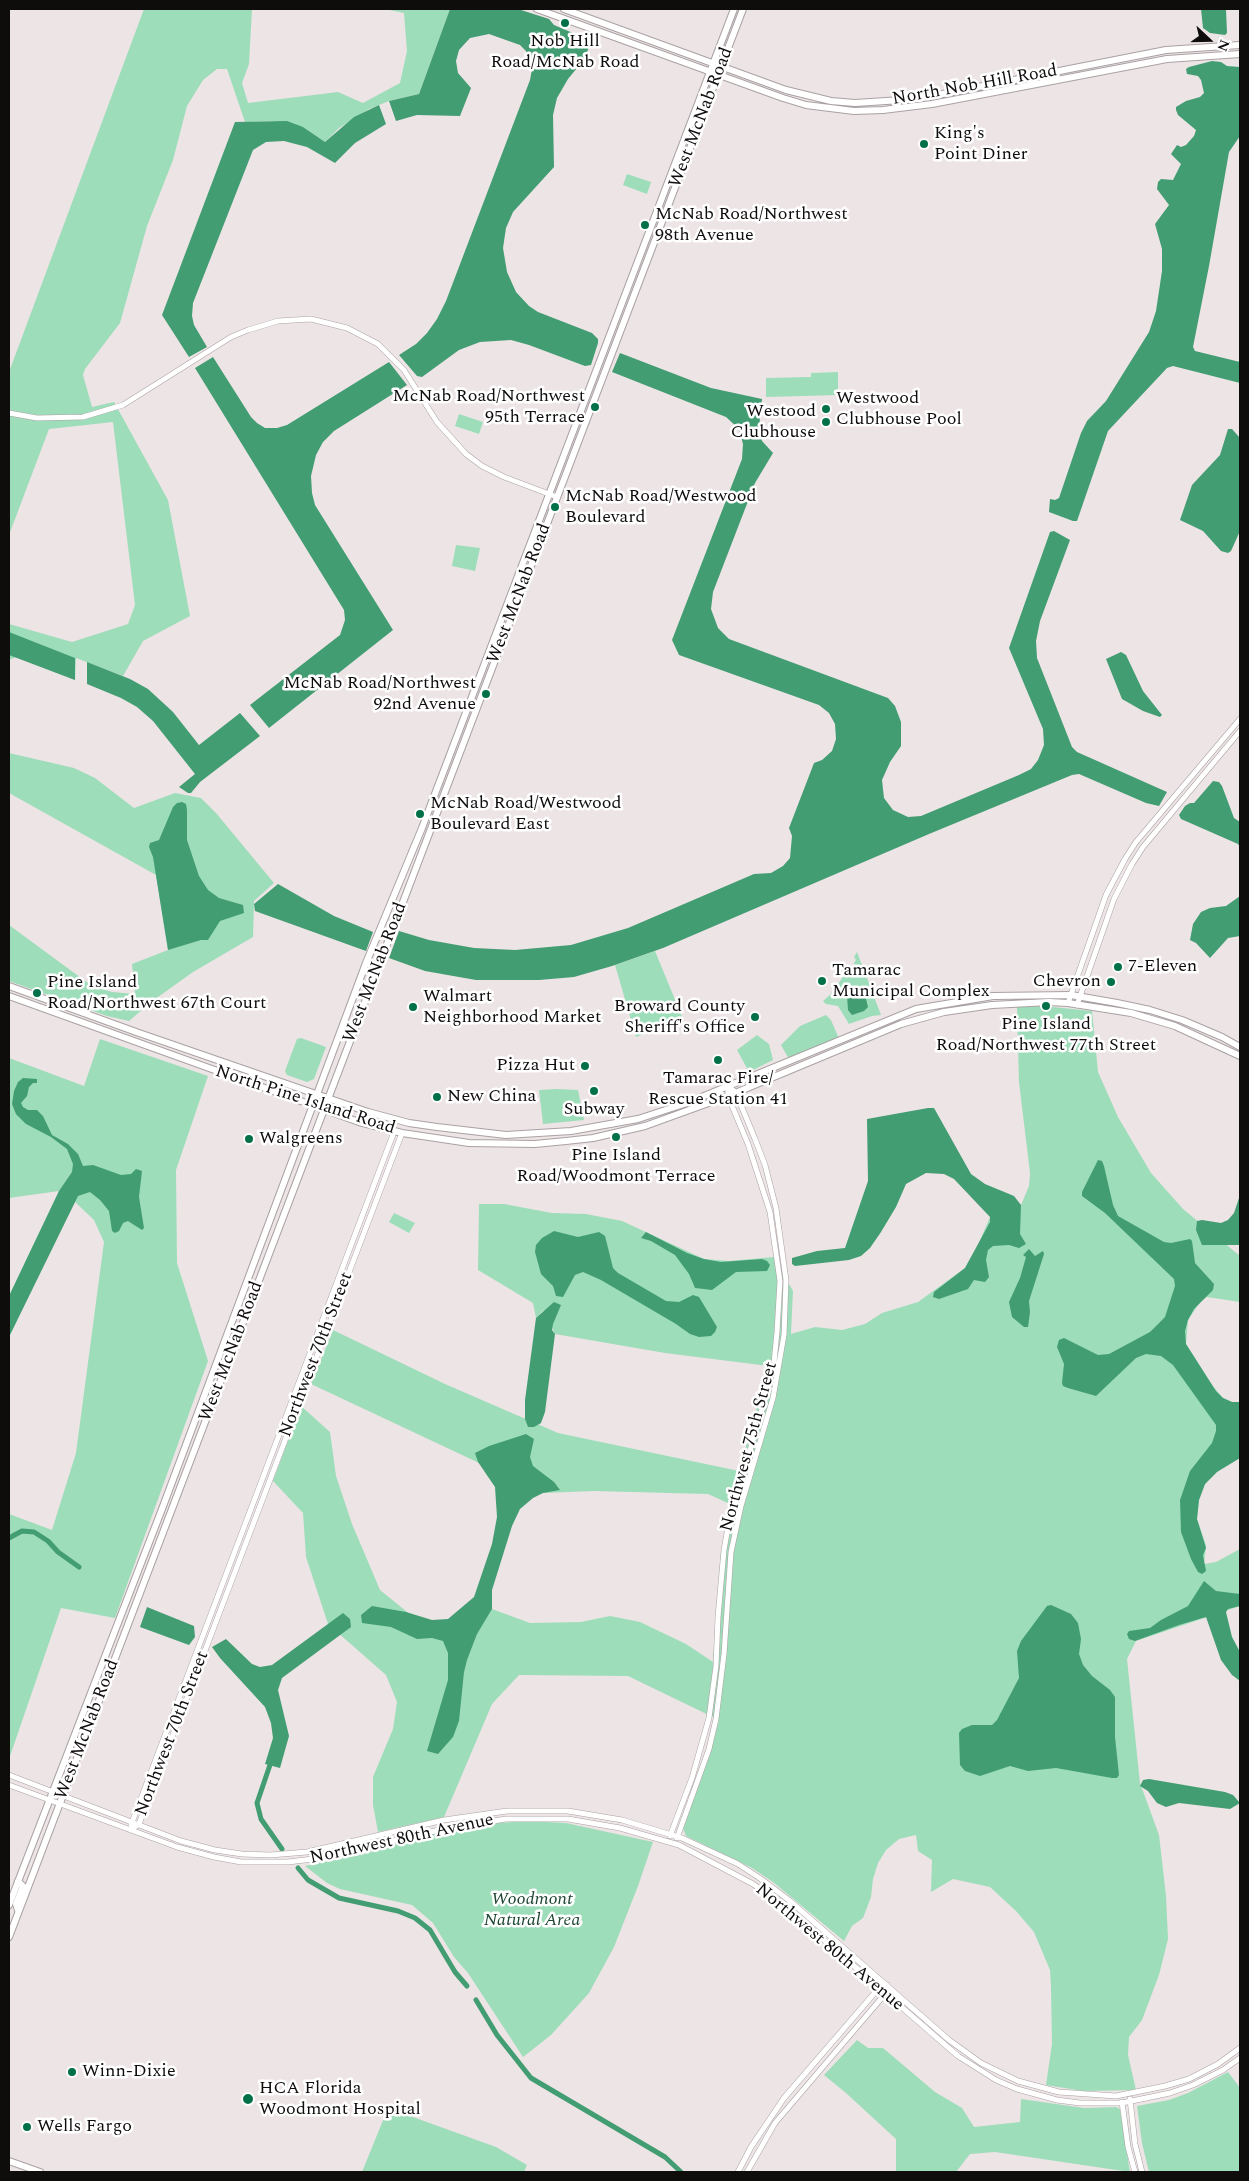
<!DOCTYPE html>
<html>
<head>
<meta charset="utf-8">
<style>
  body { margin:0 }
  #map { position:relative; width:1249px; height:2181px; overflow:hidden; background:#ede4e5; font-family:Spectral,serif }
  canvas { display:block }
  .frame { position:absolute; inset:0; border:10px solid #0f0c0c; pointer-events:none }
  .north { position:absolute; left:1184px; top:15px; width:50px; height:50px; -webkit-text-stroke:4px #fff; paint-order:stroke; rotate:111deg; font-size:14px; font-weight:700; line-height:20px; text-align:center; color:#0f0c0c }
  .north::after { content:''; display:block; margin:auto; width:18px; height:22px; background:#0f0c0c; clip-path:polygon(50% 0,100% 100%,50% 72%,0 100%) }
</style>
</head>
<body>
<div id="map">
<canvas width="1249" height="2181"></canvas>
<div class="frame"></div>
<div class="north">N</div>
</div>
<script>
const c = document.querySelector('canvas').getContext('2d');
c.lineJoin = 'round';
function fillPath(path, color) { c.fillStyle = color; c.fill(path, 'evenodd'); }
const poly = rows => new Path2D(rows.map(r => 'M' + r).join(''));
function trace(path, color, width, dash) { c.strokeStyle = color; c.lineWidth = width; c.lineCap = dash ? 'butt' : 'round'; c.setLineDash(dash || []); c.stroke(path); }
function drawText(font, color, halo, rows, align = 'center') {
  c.font = font + ' Spectral,serif'; c.lineWidth = 5; c.setLineDash([]); c.textBaseline = 'middle'; c.strokeStyle = halo; c.fillStyle = color; for (const [text, x, y, turn = 0] of rows) {
    c.save(); c.translate(x, y); c.rotate((+turn || 0) * Math.PI / 180); c.textAlign = isNaN(turn) ? turn : align; if (halo) c.strokeText(text, 0, 0); c.fillText(text, 0, 0); c.restore();
  }
}
const green = poly([
  [144,9,252,9,249,64,242,83,248,103,338,92,363,103,400,83,407,51,404,13,385,9,450,9,419,94,389,101,369,109,339,128,325,142,303,127,271,121,245,122,227,69,217,69,203,80,187,106,173,160,147,226,120,323,85,369,83,375,92,407,114,402,168,500,190,616,143,641,123,676,76,658,75,680,16,657,9,660,9,624,72,642,128,624,135,605,113,422,49,429,9,535,9,372],
  [627,174,651,182,647,194,623,185],
  [838,372,838,395,766,397,766,378,811,377,811,373],
  [459,414,483,422,479,434,455,426],
  [456,545,480,548,475,571,452,566],
  [9,753,74,768,95,778,134,808,175,793,201,798,216,813,274,883,254,901,253,937,193,972,151,1002,129,1021,107,1016,9,981,9,925,92,986,112,992,135,994,132,964,168,950,156,875,9,793],
  [655,951,683,1019,636,1037,615,965],
  [857,952,881,1015,872,1016,849,1024,838,1006,826,1004,823,1001,831,994,845,974,854,978,856,972,854,963,856,960,854,957],
  [1043,1006,1092,1011,1098,1072,1118,1117,1151,1173,1183,1209,1240,1256,1240,1302,1207,1297,1201,1301,1188,1320,1186,1344,1211,1384,1223,1398,1232,1402,1240,1402,1240,1458,1217,1471,1205,1484,1199,1500,1197,1519,1206,1545,1204,1564,1216,1562,1240,1549,1240,1606,1136,1641,1127,1659,1140,1783,1159,1835,1166,1896,1168,1939,1159,1975,1142,2020,1129,2037,1128,2055,1136,2090,1083,2091,1046,2085,1052,2044,1051,1986,1050,1970,1034,1932,1016,1911,990,1887,953,1879,931,1892,932,1860,918,1851,916,1835,899,1839,886,1850,878,1863,873,1879,871,1897,863,1918,852,1926,844,1941,773,1882,752,1868,686,1836,683,1828,711,1750,719,1720,628,1676,519,1675,492,1704,444,1817,378,1832,373,1805,373,1777,393,1729,397,1702,386,1675,328,1624,306,1557,303,1513,273,1481,301,1406,330,1432,336,1476,352,1524,380,1590,443,1641,492,1609,530,1623,581,1622,610,1616,640,1622,686,1644,713,1662,721,1551,730,1504,708,1494,594,1491,543,1493,311,1384,333,1330,445,1384,558,1433,739,1471,769,1366,665,1353,555,1334,544,1310,536,1318,533,1303,478,1270,479,1204,504,1204,552,1213,586,1214,622,1221,704,1259,729,1261,774,1257,793,1291,791,1334,815,1327,842,1330,865,1324,882,1313,918,1302,965,1268,978,1245,990,1217,1021,1205,1029,1186,1030,1173,1019,1082,1017,1007],
  [826,1015,831,1020,839,1039,789,1059,781,1045,800,1026],
  [757,1035,769,1044,773,1060,749,1072,737,1050],
  [301,1038,326,1047,314,1079,307,1082,287,1075,285,1071,297,1039],
  [100,1039,208,1076,176,1170,177,1263,208,1361,115,1618,61,1608,9,1759,9,1514,52,1530,76,1453,104,1242,94,1220,74,1201,9,1337,9,1296,59,1191,9,1198,9,1058,84,1086],
  [556,1089,578,1090,584,1120,543,1124,539,1090],
  [394,1213,415,1223,409,1233,389,1222],
  [525,1821,566,1823,653,1842,638,1886,614,1947,589,1993,551,2035,523,2057,468,1973,454,1957,433,1923,412,1905,340,1889,327,1883,305,1866,364,1854,423,1836,476,1825],
  [857,2040,868,2048,883,2048,935,2092,962,2108,974,2127,1020,2122,1021,2099,1084,2108,1116,2107,1120,2109,1130,2172,995,2152,970,2154,956,2172,896,2172,896,2139,846,2093,824,2075],
  [1228,2072,1240,2088,1240,2172,1149,2172,1142,2143,1137,2106,1169,2100,1188,2093],
  [388,2108,496,2147,527,2165,524,2172,362,2172]
]);
const water = poly([
  [450,9,518,9,549,19,554,25,587,39,590,42,586,57,568,79,557,98,553,115,554,167,513,212,506,228,503,248,507,272,516,292,529,306,538,312,592,333,598,339,598,343,591,365,585,366,529,345,511,340,480,342,459,350,422,377,417,376,399,355,416,344,427,333,437,319,446,301,530,80,532,69,526,51,520,45,489,34,470,38,459,50,456,61,458,73,471,88,460,116,417,115,396,121,389,101,419,94],
  [1201,9,1226,9,1227,33,1225,35,1210,33,1203,28],
  [1212,61,1221,62,1227,66,1240,67,1240,136,1229,152,1209,266,1193,347,1195,351,1240,362,1240,383,1173,366,1167,368,1108,431,1077,521,1073,521,1049,512,1050,499,1055,500,1059,498,1081,433,1087,421,1106,401,1149,332,1156,311,1162,271,1162,249,1155,224,1169,205,1157,189,1158,182,1161,179,1173,180,1181,164,1171,154,1177,145,1181,147,1186,145,1194,136,1196,130,1178,115,1176,110,1176,107,1186,101,1200,97,1204,93,1201,80,1198,76,1187,74,1186,69,1189,67],
  [379,105,386,124,355,143,335,163,307,147,284,141,266,142,253,150,193,303,192,316,194,325,207,347,189,357,162,315,235,122,287,121,303,127,325,142,354,117],
  [620,353,711,388,762,399,759,428,762,441,773,453,755,483,713,592,711,609,718,628,729,639,888,698,895,706,901,722,901,746,890,762,882,780,884,798,893,810,908,817,921,816,1019,775,1031,769,1038,760,1044,745,1043,729,1009,648,1050,532,1054,531,1070,540,1040,621,1036,641,1037,658,1072,747,1077,752,1167,792,1159,806,1146,803,1079,774,1072,775,929,834,663,948,612,966,574,977,539,980,476,980,425,971,389,958,399,931,429,940,474,948,515,950,571,945,628,928,754,874,771,873,783,866,790,858,792,836,789,828,814,763,822,760,832,751,836,739,835,724,829,713,819,705,679,655,672,640,742,459,743,444,739,429,726,417,612,372],
  [213,357,251,417,257,423,265,428,277,428,287,425,389,362,407,385,334,431,323,442,316,455,311,476,312,493,315,505,393,630,269,728,250,705,340,635,345,620,344,610,195,368],
  [1228,429,1232,429,1240,438,1240,531,1231,551,1228,553,1221,551,1203,531,1180,520,1192,485,1220,455],
  [9,632,75,658,75,680,9,655],
  [1121,652,1126,655,1143,691,1162,715,1160,717,1143,711,1122,699,1106,659],
  [87,662,130,679,148,689,173,712,199,745,240,713,260,736,200,782,191,793,188,793,179,787,195,774,153,721,137,707,121,698,87,684],
  [1213,781,1219,782,1222,786,1234,818,1240,822,1240,847,1238,844,1181,819,1179,815,1185,806,1190,803,1194,803],
  [182,802,186,804,187,810,187,840,199,876,208,890,219,898,243,905,244,913,220,921,208,940,201,940,168,950,153,857,149,847,150,843,159,840,173,807,177,803],
  [278,884,334,916,373,932,366,951,255,911,254,904],
  [1240,896,1240,936,1228,938,1210,958,1196,943,1190,940,1193,924,1201,912,1210,908,1226,906],
  [858,986,864,991,868,1007,864,1011,852,1015,848,1010,847,996,851,988],
  [23,1078,37,1079,37,1083,33,1083,29,1087,27,1096,21,1103,23,1107,28,1110,37,1110,43,1116,52,1135,68,1144,78,1154,83,1166,93,1165,121,1175,131,1174,136,1169,142,1171,139,1197,144,1228,142,1230,128,1221,123,1223,119,1231,115,1233,112,1231,109,1211,100,1200,90,1192,78,1196,9,1337,9,1296,59,1191,72,1172,73,1164,67,1149,51,1137,26,1124,16,1114,12,1104,14,1091,18,1082],
  [928,1108,934,1108,971,1174,985,1184,1014,1196,1021,1205,1020,1234,1026,1244,1019,1248,1009,1245,993,1246,988,1250,986,1260,989,1277,985,1282,974,1280,968,1289,939,1299,933,1297,934,1292,965,1268,990,1222,990,1217,954,1179,944,1174,926,1173,906,1184,896,1207,881,1232,870,1248,861,1256,849,1260,795,1266,792,1264,792,1258,817,1251,845,1248,868,1181,867,1119],
  [1098,1160,1102,1161,1104,1166,1113,1205,1118,1216,1164,1242,1171,1243,1190,1239,1192,1241,1195,1263,1214,1284,1213,1290,1194,1309,1188,1320,1185,1331,1186,1344,1216,1391,1223,1398,1232,1402,1240,1402,1240,1458,1217,1472,1205,1484,1199,1500,1197,1519,1206,1548,1203,1555,1206,1571,1202,1574,1198,1572,1191,1559,1181,1532,1180,1500,1190,1471,1212,1443,1216,1431,1216,1425,1173,1365,1161,1356,1146,1354,1136,1358,1096,1396,1068,1388,1063,1386,1062,1383,1064,1364,1057,1347,1059,1340,1064,1338,1098,1355,1109,1354,1150,1332,1165,1317,1175,1286,1174,1279,1105,1213,1082,1196,1082,1192],
  [1240,1195,1240,1245,1202,1245,1196,1230,1197,1221,1202,1220,1221,1223,1228,1220,1234,1213],
  [554,1231,578,1237,599,1232,605,1236,613,1268,618,1273,666,1301,679,1302,693,1295,699,1297,717,1327,715,1332,711,1336,699,1337,690,1334,676,1324,601,1280,583,1272,575,1275,563,1297,556,1296,553,1286,541,1274,535,1252,536,1245,542,1238],
  [646,1232,687,1253,704,1259,721,1262,762,1259,767,1261,770,1265,767,1271,736,1272,712,1290,695,1288,689,1274,675,1255,651,1241,641,1238],
  [1029,1249,1035,1256,1043,1251,1044,1254,1029,1301,1030,1312,1028,1327,1024,1327,1012,1317,1009,1302,1020,1278,1026,1257,1023,1255],
  [554,1302,561,1305,553,1324,552,1330,555,1334,545,1412,541,1423,534,1427,528,1427,525,1419,525,1400,536,1318],
  [526,1434,534,1439,530,1457,533,1466,554,1482,560,1490,543,1493,533,1498,520,1509,512,1526,492,1590,492,1609,477,1634,467,1660,464,1672,459,1721,453,1737,438,1754,427,1751,448,1680,448,1653,443,1641,432,1638,417,1639,391,1627,362,1623,361,1615,372,1606,406,1612,432,1620,448,1619,474,1597,492,1544,497,1517,495,1487,478,1462,475,1453,489,1446],
  [1204,1581,1216,1591,1240,1594,1240,1606,1228,1609,1226,1612,1232,1637,1240,1652,1240,1681,1232,1675,1221,1660,1206,1617,1179,1625,1135,1641,1129,1639,1127,1634,1129,1631,1150,1628,1161,1620,1188,1606],
  [1051,1605,1071,1614,1078,1623,1081,1639,1079,1654,1083,1665,1092,1676,1110,1690,1115,1697,1115,1737,1119,1775,1117,1778,1112,1778,1056,1768,1028,1771,1010,1766,980,1776,965,1771,960,1765,959,1733,962,1729,972,1725,992,1725,997,1720,1019,1678,1017,1651,1021,1641,1047,1606],
  [147,1607,194,1626,195,1637,189,1645,140,1627],
  [343,1613,350,1619,351,1627,282,1678,278,1690,289,1736,280,1768,265,1764,273,1738,271,1723,265,1707,220,1658,212,1647,226,1639,252,1664,260,1667,272,1665],
  [1149,1779,1225,1792,1233,1795,1240,1803,1230,1809,1179,1803,1166,1807,1157,1803,1148,1791,1140,1786,1143,1780]
]);
const canal = poly([
  [9,1538,22,1531,34,1532,48,1541,58,1552,79,1567],
  [272,1759,257,1803,261,1819,282,1849],
  [298,1868,308,1880,339,1898,398,1911,415,1918,430,1930,455,1972,467,1986],
  [476,2000,497,2035,531,2078,665,2157,681,2172]
]);
const minor = poly([
  [9,413,37,418,83,417,123,405,231,337,248,330,278,321,311,319,347,328,378,344,404,370,437,422,466,454,482,466,504,477,557,497],
  [1068,1003,1106,895,1125,859,1136,842,1240,719],
  [1077,1005,1114,899,1132,864,1143,847,1240,731],
  [9,1775,181,1841,215,1850,242,1854,270,1855,307,1852,444,1820,507,1811,568,1811,622,1820,682,1838,738,1864,761,1879,790,1901,949,2040,981,2063,1018,2081,1059,2092,1116,2096,1165,2086,1189,2079,1218,2064,1240,2048],
  [9,1785,177,1847,214,1857,241,1862,288,1862,313,1859,448,1828,506,1819,568,1819,620,1828,679,1845,753,1884,786,1907,958,2056,996,2080,1017,2089,1057,2100,1080,2103,1122,2103,1170,2093,1193,2085,1223,2070,1240,2058],
  [131,1825,394,1132],
  [131,1830,139,1824,402,1133],
  [670,1836,692,1778,709,1718,716,1666,718,1617,724,1550,729,1522,766,1396,774,1363,777,1332,780,1281,770,1212,748,1144,728,1096,728,1086],
  [677,1838,709,1749,716,1719,724,1654,731,1552,741,1506,773,1398,784,1335,786,1280,776,1208,765,1165,755,1139,736,1093,728,1086],
  [1130,2099,1135,2144,1142,2172],
  [1122,2102,1128,2147,1135,2172],
  [738,2172,751,2147,784,2098,878,1989,887,1985],
  [747,2172,775,2123,885,1994,887,1985]
]);
const major = poly([
  [537,9,783,98,806,105,854,111,883,110,932,104,1167,59,1240,54],
  [564,9,786,90,831,101,855,103,917,99,1166,50,1240,45],
  [9,986,139,1033,368,1112,409,1123,437,1127,506,1135,571,1131,638,1119,687,1103,916,1009,993,996,1071,995,1117,1003,1150,1010,1182,1020,1222,1037,1240,1047],
  [9,996,359,1122,402,1133,469,1143,535,1144,566,1141,593,1138,645,1126,728,1096,901,1024,944,1012,992,1005,1049,1002,1068,1003,1131,1013,1175,1026,1240,1056],
  [18,1881,23,1886,16,1904,18,1910],
  [9,1905,162,1509,366,963,422,828,734,9],
  [9,1937,743,9],
  [9,2161,40,2172]
]);
const markers = [
  [565,23,5,"#007049"],
  [924,144,5,"#007049"],
  [645,225,5,"#007049"],
  [595,407,5,"#007049"],
  [826,409,5,"#007049"],
  [826,422,5,"#007049"],
  [555,507,5,"#007049"],
  [486,694,5,"#007049"],
  [420,814,5,"#007049"],
  [1118,967,5,"#007049"],
  [822,981,5,"#007049"],
  [1111,982,5,"#007049"],
  [37,993,5,"#007049"],
  [1046,1006,5,"#007049"],
  [413,1007,5,"#007049"],
  [755,1017,5,"#007049"],
  [718,1060,5,"#007049"],
  [585,1066,5,"#007049"],
  [594,1091,5,"#007049"],
  [437,1097,5,"#007049"],
  [616,1137,5,"#007049"],
  [249,1139,5,"#007049"],
  [72,2072,5,"#007049"],
  [248,2099,6,"#007049"],
  [27,2127,5,"#007049"]
];
const poiNames = [
  ["Nob Hill",565,42,"center"],
  ["Road/McNab Road",565,63,"center"],
  ["King's",934,134],
  ["Point Diner",934,155],
  ["McNab Road/Northwest",655,215],
  ["98th Avenue",655,236],
  ["McNab Road/Northwest",585,397,"right"],
  ["95th Terrace",585,418,"right"],
  ["Westwood",836,399],
  ["Clubhouse Pool",836,420],
  ["Westood",816,412,"right"],
  ["Clubhouse",816,433,"right"],
  ["McNab Road/Westwood",565,497],
  ["Boulevard",565,518],
  ["McNab Road/Northwest",476,684,"right"],
  ["92nd Avenue",476,705,"right"],
  ["McNab Road/Westwood",430,804],
  ["Boulevard East",430,825],
  ["7-Eleven",1128,967],
  ["Tamarac",832,971],
  ["Municipal Complex",832,992],
  ["Chevron",1101,982,"right"],
  ["Pine Island",47,983],
  ["Road/Northwest 67th Court",47,1004],
  ["Walmart",423,997],
  ["Neighborhood Market",423,1018],
  ["Broward County",745,1007,"right"],
  ["Sheriff's Office",745,1028,"right"],
  ["Pine Island",1046,1025,"center"],
  ["Road/Northwest 77th Street",1046,1046,"center"],
  ["Pizza Hut",575,1066,"right"],
  ["Tamarac Fire/",718,1079,"center"],
  ["Rescue Station 41",718,1100,"center"],
  ["New China",447,1097],
  ["Subway",594,1110,"center"],
  ["Walgreens",259,1139],
  ["Pine Island",616,1156,"center"],
  ["Road/Woodmont Terrace",616,1177,"center"],
  ["Winn-Dixie",82,2072],
  ["HCA Florida",259,2089],
  ["Woodmont Hospital",259,2110],
  ["Wells Fargo",37,2127]
];
const streetNames = [
  ["North Nob Hill Road",975,86,-10],
  ["West McNab Road",702,118,-69],
  ["West McNab Road",520,594,-69],
  ["West McNab Road",376,973,-69],
  ["North Pine Island Road",305,1101,18],
  ["West McNab Road",232,1352,-69],
  ["Northwest 70th Street",317,1355,-69],
  ["Northwest 75th Street",750,1447,-75],
  ["West McNab Road",88,1730,-69],
  ["Northwest 70th Street",173,1734,-69],
  ["Northwest 80th Avenue",402,1840,-12],
  ["Northwest 80th Avenue",829,1948,40]
];
const parkNames = [
  ["Woodmont",532,1900],
  ["Natural Area",532,1921]
];
fillPath(green, '#9dddba');
fillPath(water, '#429d73');
trace(canal, '#429d73', 5);
trace(minor, '#aaa2a2', 6);
trace(major, '#aaa2a2', 8);
trace(minor, '#fff', 5);
trace(major, '#fff', 6);
for (const [x, y, r, color] of markers) { const dot = new Path2D(); dot.arc(x, y, r, 0, 2 * Math.PI); c.fillStyle = color; c.fill(dot); trace(dot, '#fff', 2); }
drawText('18px', '#0f0c0c', '#fff', poiNames, 'left');
drawText('18px', '#0f0c0c', '#fff', streetNames);
drawText('italic 18px', '#1e4532', '#fff', parkNames);
</script>
</body>
</html>
